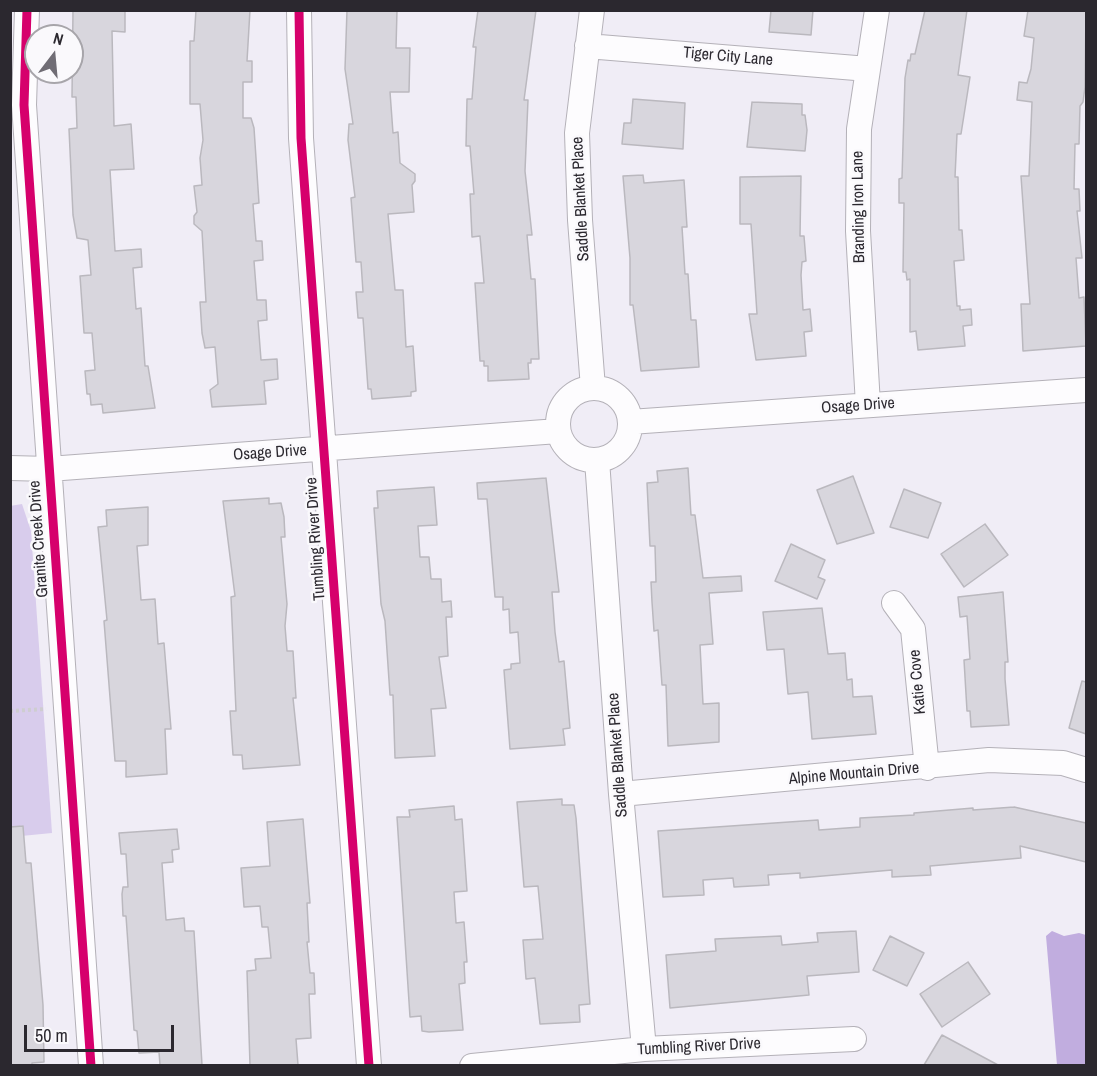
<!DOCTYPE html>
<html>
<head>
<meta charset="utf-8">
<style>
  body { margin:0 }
  #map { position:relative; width:1097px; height:1076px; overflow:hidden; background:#f0edf6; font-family:"Archivo Narrow",sans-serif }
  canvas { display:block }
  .frame { position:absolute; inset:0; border:12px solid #2b282f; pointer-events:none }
  .north { position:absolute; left:24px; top:24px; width:60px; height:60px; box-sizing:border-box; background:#faf9fc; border:2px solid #a7a5aa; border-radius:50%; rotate:16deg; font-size:16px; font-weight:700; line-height:24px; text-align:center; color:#2b282f }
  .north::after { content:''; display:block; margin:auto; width:21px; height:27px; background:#706d75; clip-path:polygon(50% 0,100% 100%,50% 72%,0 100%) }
  .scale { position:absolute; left:24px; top:1025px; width:150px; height:27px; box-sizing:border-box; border:3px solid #2b282f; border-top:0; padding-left:8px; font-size:18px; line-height:21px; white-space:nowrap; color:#2b282f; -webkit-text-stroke:4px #faf9fc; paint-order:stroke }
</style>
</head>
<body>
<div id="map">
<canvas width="1097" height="1076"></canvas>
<div class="frame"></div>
<div class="north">N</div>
<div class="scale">50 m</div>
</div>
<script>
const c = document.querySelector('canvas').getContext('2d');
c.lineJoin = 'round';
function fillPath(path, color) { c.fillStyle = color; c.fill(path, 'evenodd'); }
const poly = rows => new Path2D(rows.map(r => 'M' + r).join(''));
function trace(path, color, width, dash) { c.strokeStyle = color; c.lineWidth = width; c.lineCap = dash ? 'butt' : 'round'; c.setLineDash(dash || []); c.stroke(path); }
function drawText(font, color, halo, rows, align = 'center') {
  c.font = font + ' "Archivo Narrow",sans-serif'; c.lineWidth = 5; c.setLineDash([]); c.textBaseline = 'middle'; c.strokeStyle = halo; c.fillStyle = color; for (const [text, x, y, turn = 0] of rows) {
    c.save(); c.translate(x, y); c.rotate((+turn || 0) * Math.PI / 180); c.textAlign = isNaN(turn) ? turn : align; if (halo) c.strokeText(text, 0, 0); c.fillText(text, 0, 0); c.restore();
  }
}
const green = poly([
  [22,504,31,531,52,833,11,837,10,506]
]);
const water = poly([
  [1052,931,1064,936,1079,933,1086,935,1086,1065,1057,1065,1046,936]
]);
const building = poly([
  [73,10,125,10,125,32,112,31,114,126,131,124,134,169,110,170,115,251,141,249,142,267,133,268,136,309,141,308,145,366,148,366,155,408,103,413,102,404,91,405,90,394,87,394,85,371,95,370,92,333,84,333,80,276,91,275,88,240,77,238,73,215,69,129,77,128,76,97,72,97,73,10],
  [196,10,250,10,247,61,252,61,252,82,243,82,243,118,251,118,254,128,259,203,253,204,256,241,262,241,263,260,254,261,257,300,266,300,267,320,258,321,261,360,277,359,278,379,264,381,266,404,212,407,210,390,218,384,215,347,205,348,202,333,200,302,206,302,202,231,194,224,194,216,197,212,194,186,202,185,200,158,203,140,200,104,190,104,190,41,194,41,196,10],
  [347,10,397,10,396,48,410,48,409,92,390,92,393,133,398,132,400,163,415,174,415,181,412,185,414,212,388,214,395,290,403,290,406,347,413,346,416,391,411,392,411,396,372,399,371,389,368,389,363,318,358,318,356,292,363,292,361,262,356,262,351,198,355,197,348,140,349,124,353,124,345,69,347,10],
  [478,10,536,10,524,100,528,100,525,171,532,235,527,235,531,279,535,279,539,359,531,359,531,363,528,363,529,379,488,381,488,366,484,366,484,361,480,361,475,283,484,283,480,236,472,237,470,194,474,194,470,146,466,146,467,99,472,99,476,47,473,47,478,10],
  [771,10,813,10,811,35,769,32,771,10],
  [925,10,967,10,958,75,970,77,961,134,957,134,955,177,958,177,959,230,962,230,964,260,954,261,957,306,960,306,960,310,971,309,972,325,963,326,965,346,918,350,916,331,910,332,910,279,907,280,906,272,903,272,904,203,899,203,899,179,902,178,905,78,908,60,910,61,911,54,915,54,925,10],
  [1028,10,1086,10,1085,87,1083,102,1080,106,1079,144,1075,144,1074,189,1079,189,1080,211,1077,211,1082,258,1076,258,1079,298,1084,297,1086,346,1023,351,1021,304,1030,304,1021,176,1029,176,1032,102,1017,100,1019,82,1027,83,1031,69,1034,38,1024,36,1028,10],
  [633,99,685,103,683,149,622,144,624,123,631,123,633,99],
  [752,102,802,104,802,115,805,115,807,130,805,151,747,147,752,102],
  [643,175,644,183,684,180,687,227,682,227,685,274,688,274,691,320,696,320,699,367,641,371,633,305,630,305,630,258,623,176,643,175],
  [801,176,800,236,804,236,806,261,802,262,801,275,803,310,810,309,812,331,804,332,806,356,756,360,749,314,757,314,751,224,740,224,740,177,801,176],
  [688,468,691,515,695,515,703,578,741,576,742,591,709,593,713,644,700,645,703,704,719,703,719,742,668,746,666,685,662,685,658,630,654,631,652,602,651,582,656,582,655,546,650,546,647,483,658,482,657,471,688,468],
  [853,476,874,533,837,544,817,490,853,476],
  [546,478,559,592,552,592,555,632,559,662,564,661,570,728,563,729,565,745,510,749,504,670,511,669,511,664,520,663,518,632,510,633,509,609,503,610,503,597,495,597,487,499,478,499,477,483,546,478],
  [434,487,437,525,418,526,420,557,429,557,431,579,441,579,442,602,451,601,452,617,446,617,448,656,439,657,446,708,431,709,435,756,395,758,393,695,390,695,385,621,381,604,374,508,378,508,377,491,434,487],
  [904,489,941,503,928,538,890,527,904,489],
  [269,498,269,504,281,503,284,517,285,537,281,537,287,604,285,626,287,651,293,651,296,698,293,698,300,765,243,769,242,755,233,755,230,711,236,711,231,597,235,596,223,501,269,498],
  [148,507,148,545,137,546,141,600,155,599,158,644,164,643,171,729,165,729,167,774,126,777,126,761,115,761,104,621,107,620,98,527,107,526,106,510,148,507],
  [985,524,1008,555,964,587,941,554,985,524],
  [791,544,825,560,818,577,825,580,817,599,775,581,791,544],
  [1003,592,1008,662,1005,662,1005,679,1009,725,971,727,970,711,967,711,964,660,970,659,967,616,960,617,958,597,1003,592],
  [822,608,828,654,845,653,847,680,852,679,853,697,872,696,876,734,812,739,808,692,788,694,784,649,767,650,763,612,822,608],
  [1082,681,1086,682,1086,734,1069,728,1082,681],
  [562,799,562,805,574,805,576,818,590,1004,579,1005,580,1022,540,1024,535,978,526,979,523,940,543,939,538,886,524,887,517,802,562,799],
  [454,806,455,820,462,819,467,891,454,892,456,923,464,922,467,962,464,962,465,983,459,984,463,1030,429,1032,422,1031,421,1016,410,1017,397,817,410,817,409,810,454,806],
  [1014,807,1086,823,1086,862,1020,846,1021,858,930,866,931,875,892,877,892,870,800,878,800,873,768,875,769,885,734,887,733,878,703,880,704,895,663,897,658,831,818,820,819,830,860,827,860,818,914,815,914,813,973,808,973,810,1014,807],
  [303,819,310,903,307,903,309,942,307,942,310,973,314,973,315,994,309,994,311,1038,296,1039,298,1065,250,1065,247,971,256,970,255,959,271,958,268,927,262,927,260,906,244,907,241,868,270,866,267,822,303,819],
  [23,826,26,863,31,863,43,1005,44,1062,32,1063,32,1065,10,1065,10,827,23,826],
  [177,829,179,849,172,850,173,862,162,863,166,920,184,918,185,931,194,931,202,1065,160,1065,159,1052,139,1053,137,1031,134,1030,126,916,123,916,122,894,123,887,128,887,126,854,121,854,119,833,177,829],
  [856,931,859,972,807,976,809,995,670,1008,666,955,716,951,715,939,781,936,782,945,818,942,817,933,856,931],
  [890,936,924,953,907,986,873,970,890,936],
  [968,962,990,994,942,1027,920,994,968,962],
  [942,1035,998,1065,924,1065,942,1035]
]);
const path = poly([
  [10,711,46,709]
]);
const minor = poly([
  [27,10,24,105,91,1066],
  [299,10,301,138,369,1066],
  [592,10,577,133,580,220,593,388],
  [587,46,868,69],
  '558 424a36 36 0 1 1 72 0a36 36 0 1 1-72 0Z',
  [868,405,858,231,859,129,877,10],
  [630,422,1086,390],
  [597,460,621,794,644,1049],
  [10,468,49,469,558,431],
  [894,603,913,629,927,768],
  [621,794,989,760,1063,763,1086,770],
  [472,1066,644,1049,854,1039]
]);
const cycleway = poly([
  [27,10,24,105,91,1066],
  [299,10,301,138,369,1066]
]);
const streetNames = [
  ["Tiger City Lane",728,57,5],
  ["Saddle Blanket Place",581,199,-93],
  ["Branding Iron Lane",859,207,-91],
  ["Osage Drive",858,406,-4],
  ["Osage Drive",270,453,-4],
  ["Granite Creek Drive",39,539,-94],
  ["Tumbling River Drive",316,539,-94],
  ["Katie Cove",918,682,-95],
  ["Saddle Blanket Place",618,755,-94],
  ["Alpine Mountain Drive",854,774,-5],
  ["Tumbling River Drive",699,1047,-3]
];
fillPath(green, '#d8ccec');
fillPath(water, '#c1addf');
fillPath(building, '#d8d6dd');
trace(building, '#bab8be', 1.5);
trace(minor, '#b4b1b8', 26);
trace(path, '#cecdd0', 4, [3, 3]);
trace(minor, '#fdfcfe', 24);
trace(cycleway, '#d6006c', 9);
drawText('16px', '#2b282f', '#faf9fc', streetNames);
</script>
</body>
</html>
